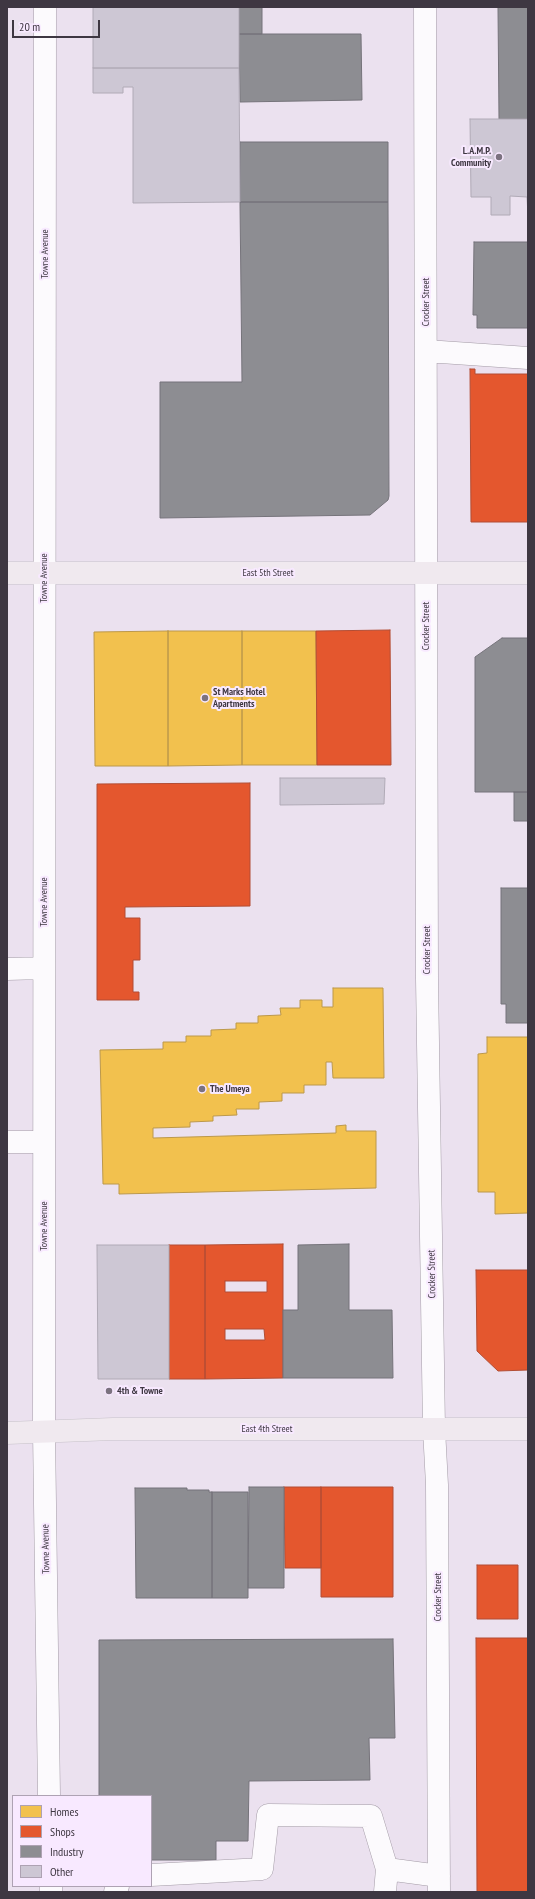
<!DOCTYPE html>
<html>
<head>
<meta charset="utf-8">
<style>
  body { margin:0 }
  #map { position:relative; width:535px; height:1899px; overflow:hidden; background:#ebe1ef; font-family:"PT Sans Narrow",sans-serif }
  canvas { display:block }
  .frame { position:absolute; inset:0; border:8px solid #3e3742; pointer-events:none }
  .legend { position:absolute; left:12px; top:1795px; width:140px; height:92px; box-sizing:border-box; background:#f8e9ff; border:1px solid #aea2b3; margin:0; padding:5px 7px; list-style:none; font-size:12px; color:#3e3742 }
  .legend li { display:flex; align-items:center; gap:8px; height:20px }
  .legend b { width:20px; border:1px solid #aea2b3 }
  .scale { position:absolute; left:12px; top:20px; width:88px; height:18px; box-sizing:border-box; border:2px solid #3e3742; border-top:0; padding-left:5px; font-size:12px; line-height:14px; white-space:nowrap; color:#3e3742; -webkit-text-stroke:3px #f8e9ff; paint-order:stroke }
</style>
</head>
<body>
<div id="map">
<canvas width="535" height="1899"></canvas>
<div class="frame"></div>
<ul class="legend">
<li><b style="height:11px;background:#f2c14e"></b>Homes</li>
<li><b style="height:11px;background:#e4572e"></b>Shops</li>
<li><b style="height:11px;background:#8d8d92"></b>Industry</li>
<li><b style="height:11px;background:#cdc7d4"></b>Other</li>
</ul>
<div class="scale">20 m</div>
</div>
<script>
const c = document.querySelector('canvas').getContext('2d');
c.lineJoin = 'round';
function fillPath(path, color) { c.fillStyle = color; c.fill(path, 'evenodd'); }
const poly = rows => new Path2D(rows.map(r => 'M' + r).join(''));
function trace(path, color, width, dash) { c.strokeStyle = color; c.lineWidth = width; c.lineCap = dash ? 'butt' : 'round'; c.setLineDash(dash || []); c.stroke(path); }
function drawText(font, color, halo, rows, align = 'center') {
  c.font = font + ' "PT Sans Narrow",sans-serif'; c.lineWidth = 4; c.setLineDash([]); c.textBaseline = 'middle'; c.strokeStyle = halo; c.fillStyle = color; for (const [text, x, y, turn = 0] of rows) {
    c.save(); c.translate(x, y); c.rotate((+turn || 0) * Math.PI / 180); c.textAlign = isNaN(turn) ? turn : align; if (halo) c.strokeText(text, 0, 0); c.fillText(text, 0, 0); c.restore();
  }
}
const homes = poly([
  [168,631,168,766,95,766,94,632,168,631],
  [168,631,242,631,242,765,168,766,168,631],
  [242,631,316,631,317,765,242,765,242,631],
  [333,988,383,988,384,1078,333,1078,332,1062,326,1062,326,1085,304,1085,304,1093,282,1093,282,1101,259,1102,259,1109,236,1109,237,1115,213,1116,213,1121,190,1122,190,1127,153,1128,153,1138,336,1133,336,1126,346,1125,346,1131,376,1131,376,1188,119,1194,119,1184,103,1184,100,1050,163,1049,163,1042,186,1042,186,1036,211,1036,211,1030,236,1029,236,1023,258,1023,258,1016,281,1015,280,1008,300,1008,300,1000,322,1000,322,1007,333,1007,333,988],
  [487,1037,528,1037,528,1213,495,1214,495,1192,478,1192,478,1054,487,1053,487,1037]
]);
const shops = poly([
  [470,369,475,369,475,374,528,374,528,522,471,522,470,369],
  [390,630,391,765,317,765,316,631,390,630],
  [250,783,250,906,125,907,125,918,140,918,140,960,133,960,133,992,139,992,139,1000,97,1000,97,784,250,783],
  [283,1244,283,1378,205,1379,205,1245,283,1244],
  [225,1281,267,1281,267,1292,225,1292,225,1281],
  [225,1329,264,1329,265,1340,225,1340,225,1329],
  [169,1245,205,1245,205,1379,169,1379,169,1245],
  [476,1270,528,1270,528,1370,498,1371,477,1351,476,1270],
  [284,1487,321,1487,321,1568,285,1568,284,1487],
  [321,1487,393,1487,393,1597,321,1597,321,1487],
  [477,1565,518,1565,518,1619,477,1619,477,1565],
  [476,1638,528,1638,528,1892,477,1892,476,1638]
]);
const industry = poly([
  [239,7,262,7,262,34,239,34,239,7],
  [498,7,528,7,528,119,499,119,498,7],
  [239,34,361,34,362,100,240,102,239,34],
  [240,142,388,142,388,202,240,202,240,142],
  [240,202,388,202,389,496,388,500,370,515,160,518,160,382,242,382,240,202],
  [474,242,528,242,528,328,477,328,477,315,473,315,474,242],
  [502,638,528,638,528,792,475,792,475,657,502,638],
  [514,792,528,792,528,821,514,821,514,792],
  [501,888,528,888,528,1023,506,1023,506,1004,501,1004,501,888],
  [349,1244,349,1310,392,1310,393,1378,283,1378,283,1310,298,1310,298,1245,349,1244],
  [249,1487,284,1487,284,1588,248,1588,249,1487],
  [135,1488,187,1488,187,1490,209,1490,209,1492,212,1492,212,1598,136,1598,135,1488],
  [212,1492,248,1492,248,1598,212,1598,212,1492],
  [393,1639,395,1738,369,1738,370,1780,249,1781,248,1841,216,1841,216,1860,151,1860,151,1796,99,1796,99,1640,393,1639]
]);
const building = poly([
  [93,7,239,7,239,68,93,68,93,7],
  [93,68,239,68,240,202,133,203,133,87,123,87,123,93,93,93,93,68],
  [470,119,528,119,528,216,527,197,510,196,510,215,491,215,491,197,471,197,470,119],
  [280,778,385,778,384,804,280,805,280,778],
  [97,1245,169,1245,169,1379,98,1379,97,1245]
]);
const minor = poly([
  [45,7,44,1431,49,1796],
  [425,7,427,979,434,1429,437,1485,439,1892],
  [426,351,528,358],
  [7,969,44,968],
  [7,1142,44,1142],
  [387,1869,439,1876],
  [151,1875,262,1869,268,1815,371,1816,387,1869,385,1892],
  [51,1886,51,1892],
  [115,1892,118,1886]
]);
const major = poly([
  [7,573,528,573],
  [7,1433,113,1429,528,1429]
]);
const markers = [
  [499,157,4,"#7b727f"],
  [205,698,4,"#7b727f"],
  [202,1089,4,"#7b727f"],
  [109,1391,4,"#7b727f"]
];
const poiNames = [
  ["L.A.M.P.",491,151,"right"],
  ["Community",491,163,"right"],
  ["St Marks Hotel",213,692],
  ["Apartments",213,704],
  ["The Umeya",210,1089],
  ["4th & Towne",117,1391]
];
const streetNames = [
  ["Towne Avenue",45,254,-90],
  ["Crocker Street",426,302,-90],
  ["East 5th Street",268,573],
  ["Towne Avenue",44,578,-90],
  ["Crocker Street",426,626,-90],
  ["Towne Avenue",44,902,-90],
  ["Crocker Street",427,950,-90],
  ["Towne Avenue",44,1226,-90],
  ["Crocker Street",432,1274,-91],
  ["East 4th Street",267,1429],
  ["Towne Avenue",46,1549,-91],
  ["Crocker Street",438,1597,-90]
];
fillPath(homes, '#f2c14e');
trace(homes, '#bc984a', 1);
fillPath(shops, '#e4572e');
trace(shops, '#b24d34', 1);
fillPath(industry, '#8d8d92');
trace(industry, '#75737a', 1);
fillPath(building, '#cdc7d4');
trace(building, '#b0aab6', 1);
trace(minor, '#a39ba6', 23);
trace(major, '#c6c1c9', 23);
trace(minor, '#fcfafd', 22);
trace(major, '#f0e9ef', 22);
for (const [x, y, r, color] of markers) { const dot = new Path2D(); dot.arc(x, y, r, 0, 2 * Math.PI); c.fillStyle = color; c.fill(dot); trace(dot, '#f8e9ff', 1.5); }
drawText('bold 10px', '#3e3742', '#f8e9ff', poiNames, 'left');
drawText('10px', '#3e3742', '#f8e9ff', streetNames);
</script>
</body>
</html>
